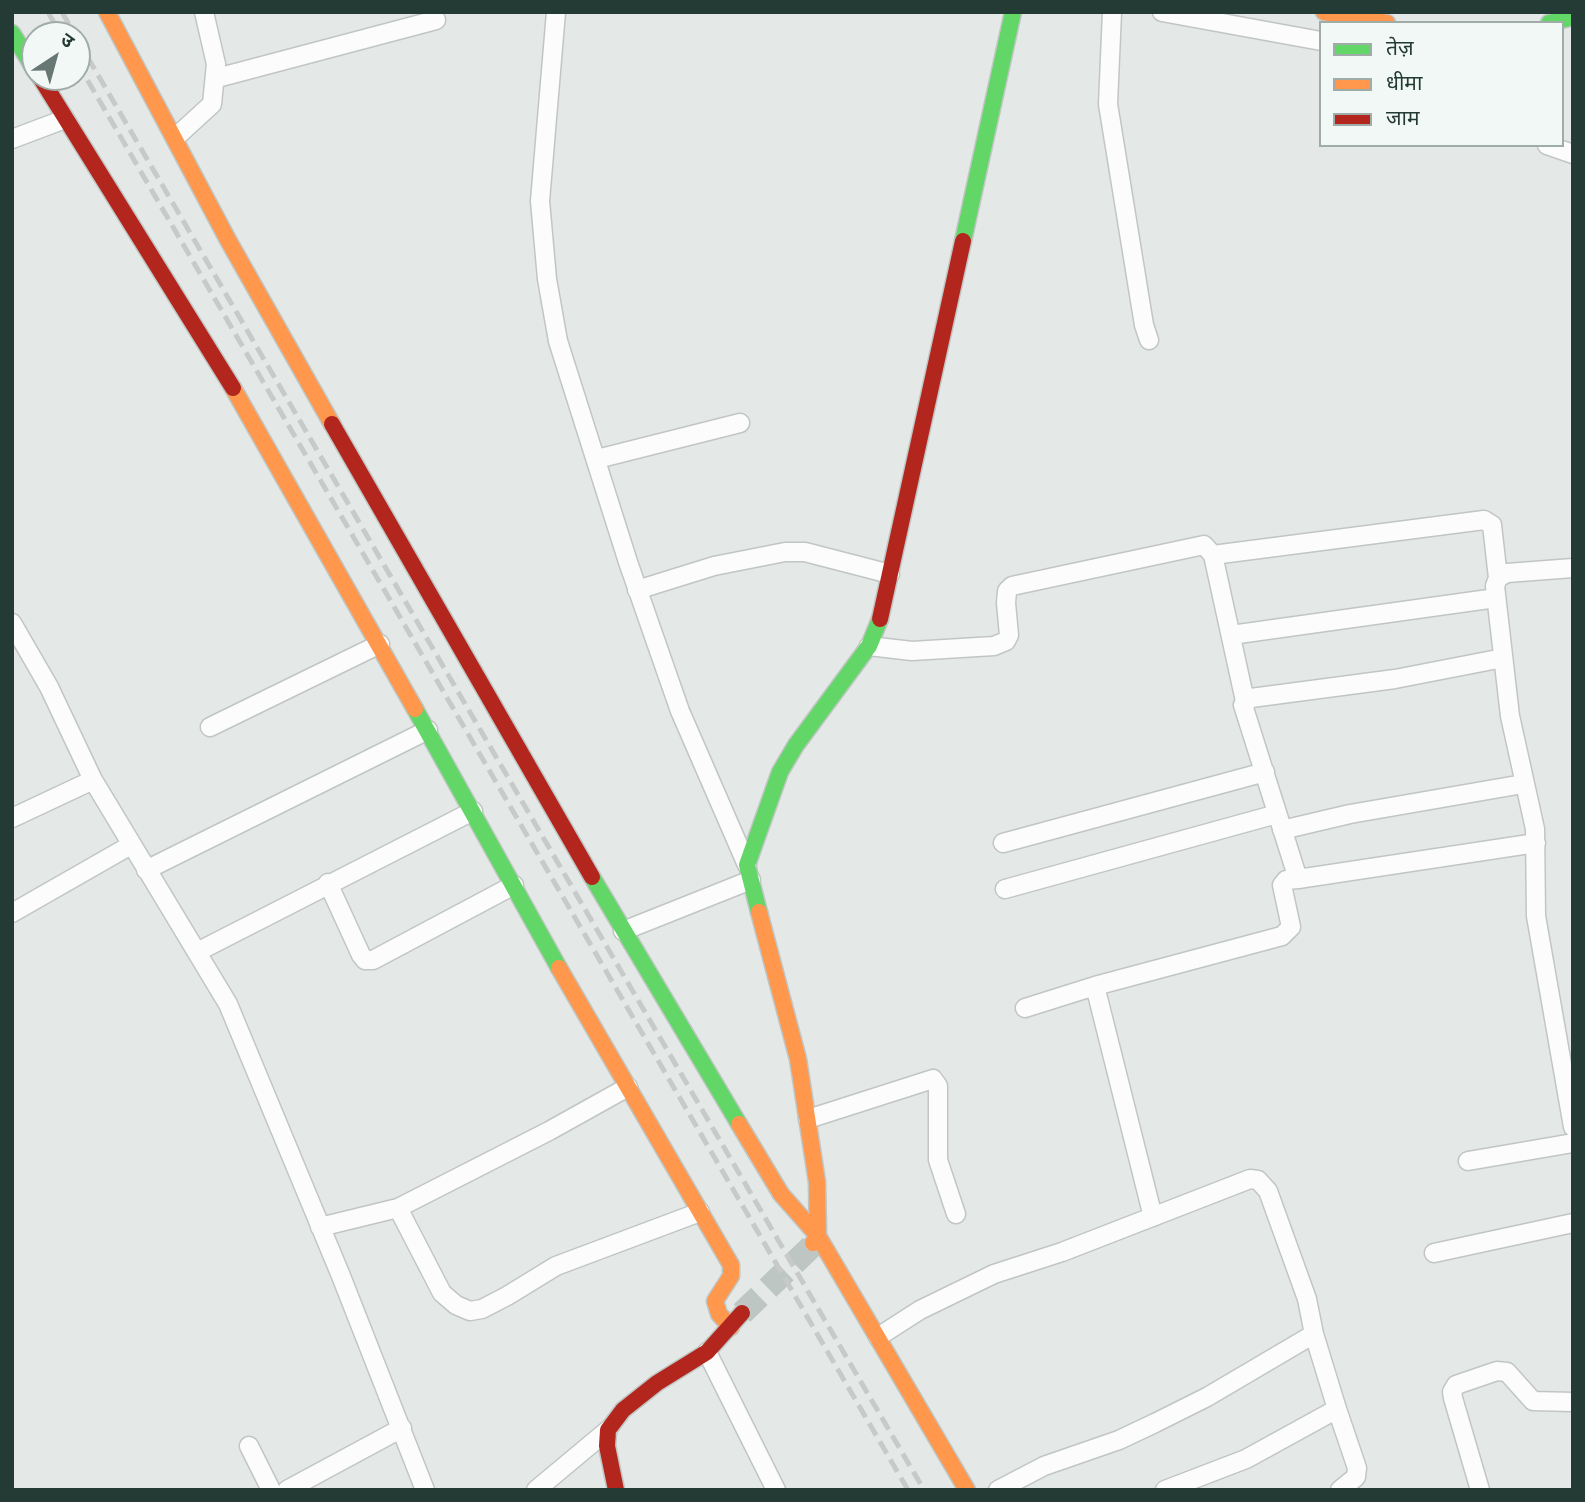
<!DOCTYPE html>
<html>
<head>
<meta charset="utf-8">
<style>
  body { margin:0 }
  #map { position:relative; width:1585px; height:1502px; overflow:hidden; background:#e4e9e7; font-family:Cabin,"Noto Sans Devanagari",sans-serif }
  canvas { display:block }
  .frame { position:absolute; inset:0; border:14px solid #243a34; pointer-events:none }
  .legend { position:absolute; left:1319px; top:21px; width:245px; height:126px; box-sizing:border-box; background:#f2f8f5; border:2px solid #a0aca8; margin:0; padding:9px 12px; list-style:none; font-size:21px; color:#243a34 }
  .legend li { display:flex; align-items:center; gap:14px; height:35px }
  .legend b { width:35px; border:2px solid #a0aca8 }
  .north { position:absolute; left:21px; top:21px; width:70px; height:70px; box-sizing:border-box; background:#f2f8f5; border:2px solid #a0aca8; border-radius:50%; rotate:36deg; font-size:19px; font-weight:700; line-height:28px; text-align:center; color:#243a34 }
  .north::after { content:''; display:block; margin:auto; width:24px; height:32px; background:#677773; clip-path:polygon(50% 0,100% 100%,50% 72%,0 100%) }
</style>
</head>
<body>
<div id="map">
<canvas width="1585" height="1502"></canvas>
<div class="frame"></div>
<ul class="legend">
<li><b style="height:9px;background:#63d668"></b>तेज़</li>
<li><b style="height:9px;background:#ff974d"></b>धीमा</li>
<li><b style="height:9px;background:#b3261e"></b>जाम</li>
</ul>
<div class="north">उ</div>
</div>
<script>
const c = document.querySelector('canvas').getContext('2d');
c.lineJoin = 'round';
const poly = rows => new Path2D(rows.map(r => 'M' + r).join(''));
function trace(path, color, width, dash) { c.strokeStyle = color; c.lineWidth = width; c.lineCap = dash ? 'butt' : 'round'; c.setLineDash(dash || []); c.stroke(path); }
const secondaryTunnel = poly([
  [742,1313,812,1246]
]);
const street = poly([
  [556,12,540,201,547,279,558,341,628,562,680,711,747,865],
  [1112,12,1108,104,1144,325,1149,340],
  [1162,12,1321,41],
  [217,78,436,20],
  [176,137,212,104,216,64,204,12],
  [12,139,65,119],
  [1547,145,1573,154],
  [597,459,740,423],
  [1213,555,1484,520,1492,525,1498,578],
  [1573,568,1507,573,1498,578,1495,586,1510,716,1535,829,1536,916,1573,1127],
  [637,590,714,566,785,552,805,552,890,574],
  [12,623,49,687,93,780,228,1004,341,1276,425,1490],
  [1231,635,1496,598],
  [869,646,912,651,994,646,1006,641,1009,635,1006,603,1007,591,1012,586,1204,545,1213,555,1245,701],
  [1503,658,1395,679,1251,698,1243,705,1298,879,1536,843],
  [210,727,380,644],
  [12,818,93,780],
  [1282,830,1350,814,1523,784],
  [1003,843,1265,772],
  [146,870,428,730],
  [328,883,361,955,365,960,373,960,514,885],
  [1005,889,1277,814],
  [12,913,131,845],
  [623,931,751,880],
  [199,951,473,811],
  [1095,986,1153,1217],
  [1025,1008,1095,986,1282,936,1291,927,1282,885,1286,880,1298,879],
  [808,1119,933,1079,938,1086,938,1160,956,1214],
  [1468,1161,1573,1143],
  [398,1208,442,1293,456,1305,470,1311,482,1309,507,1296,556,1266,700,1212],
  [320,1227,398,1208,549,1131,628,1087],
  [1434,1253,1573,1223],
  [878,1337,920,1310,994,1274,1062,1252,1250,1179,1258,1180,1268,1191,1307,1299,1314,1334,1207,1397,1155,1423,1119,1440,1044,1466,998,1490],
  [707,1352,776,1490],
  [1337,1409,1357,1468,1356,1477,1340,1490],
  [249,1446,271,1490],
  [287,1490,402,1428],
  [536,1490,608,1430],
  [1165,1490,1246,1459,1337,1409,1314,1334],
  [1480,1490,1453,1398,1452,1392,1456,1385,1497,1371,1507,1372,1533,1401,1573,1402]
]);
const fast = poly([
  [1549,23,1573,17],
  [12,33,35,70],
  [963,241,1013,12],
  [415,709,559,968],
  [592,877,739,1124],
  [759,912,747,865,780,772,796,745,869,646,880,619]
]);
const slow = poly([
  [107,12,228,240,332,424],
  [1324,12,1387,23],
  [233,388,415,709],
  [759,912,798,1059,817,1182,818,1236,813,1243],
  [559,968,731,1265,731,1276,715,1301,719,1314,731,1327],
  [739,1124,781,1194,818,1236,967,1490]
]);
const jam = poly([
  [40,77,233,388],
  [332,424,592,877],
  [880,619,963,241],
  [616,1490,607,1446,608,1430,623,1410,657,1383,707,1352,742,1313]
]);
const rail = poly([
  [48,12,61,35],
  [62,12,75,35],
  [77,39,924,1490],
  [77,62,908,1490]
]);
trace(secondaryTunnel, '#bec6c3', 24, [24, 12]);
trace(street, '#c1c6c4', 21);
trace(fast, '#c0c6c4', 19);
trace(slow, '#c0c6c4', 19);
trace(jam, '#c0c6c4', 19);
trace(street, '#fbfcfb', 18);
trace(fast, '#63d668', 16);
trace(slow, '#ff974d', 16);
trace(jam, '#b3261e', 16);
trace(rail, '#c7cac9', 5, [14, 7]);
</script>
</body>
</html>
